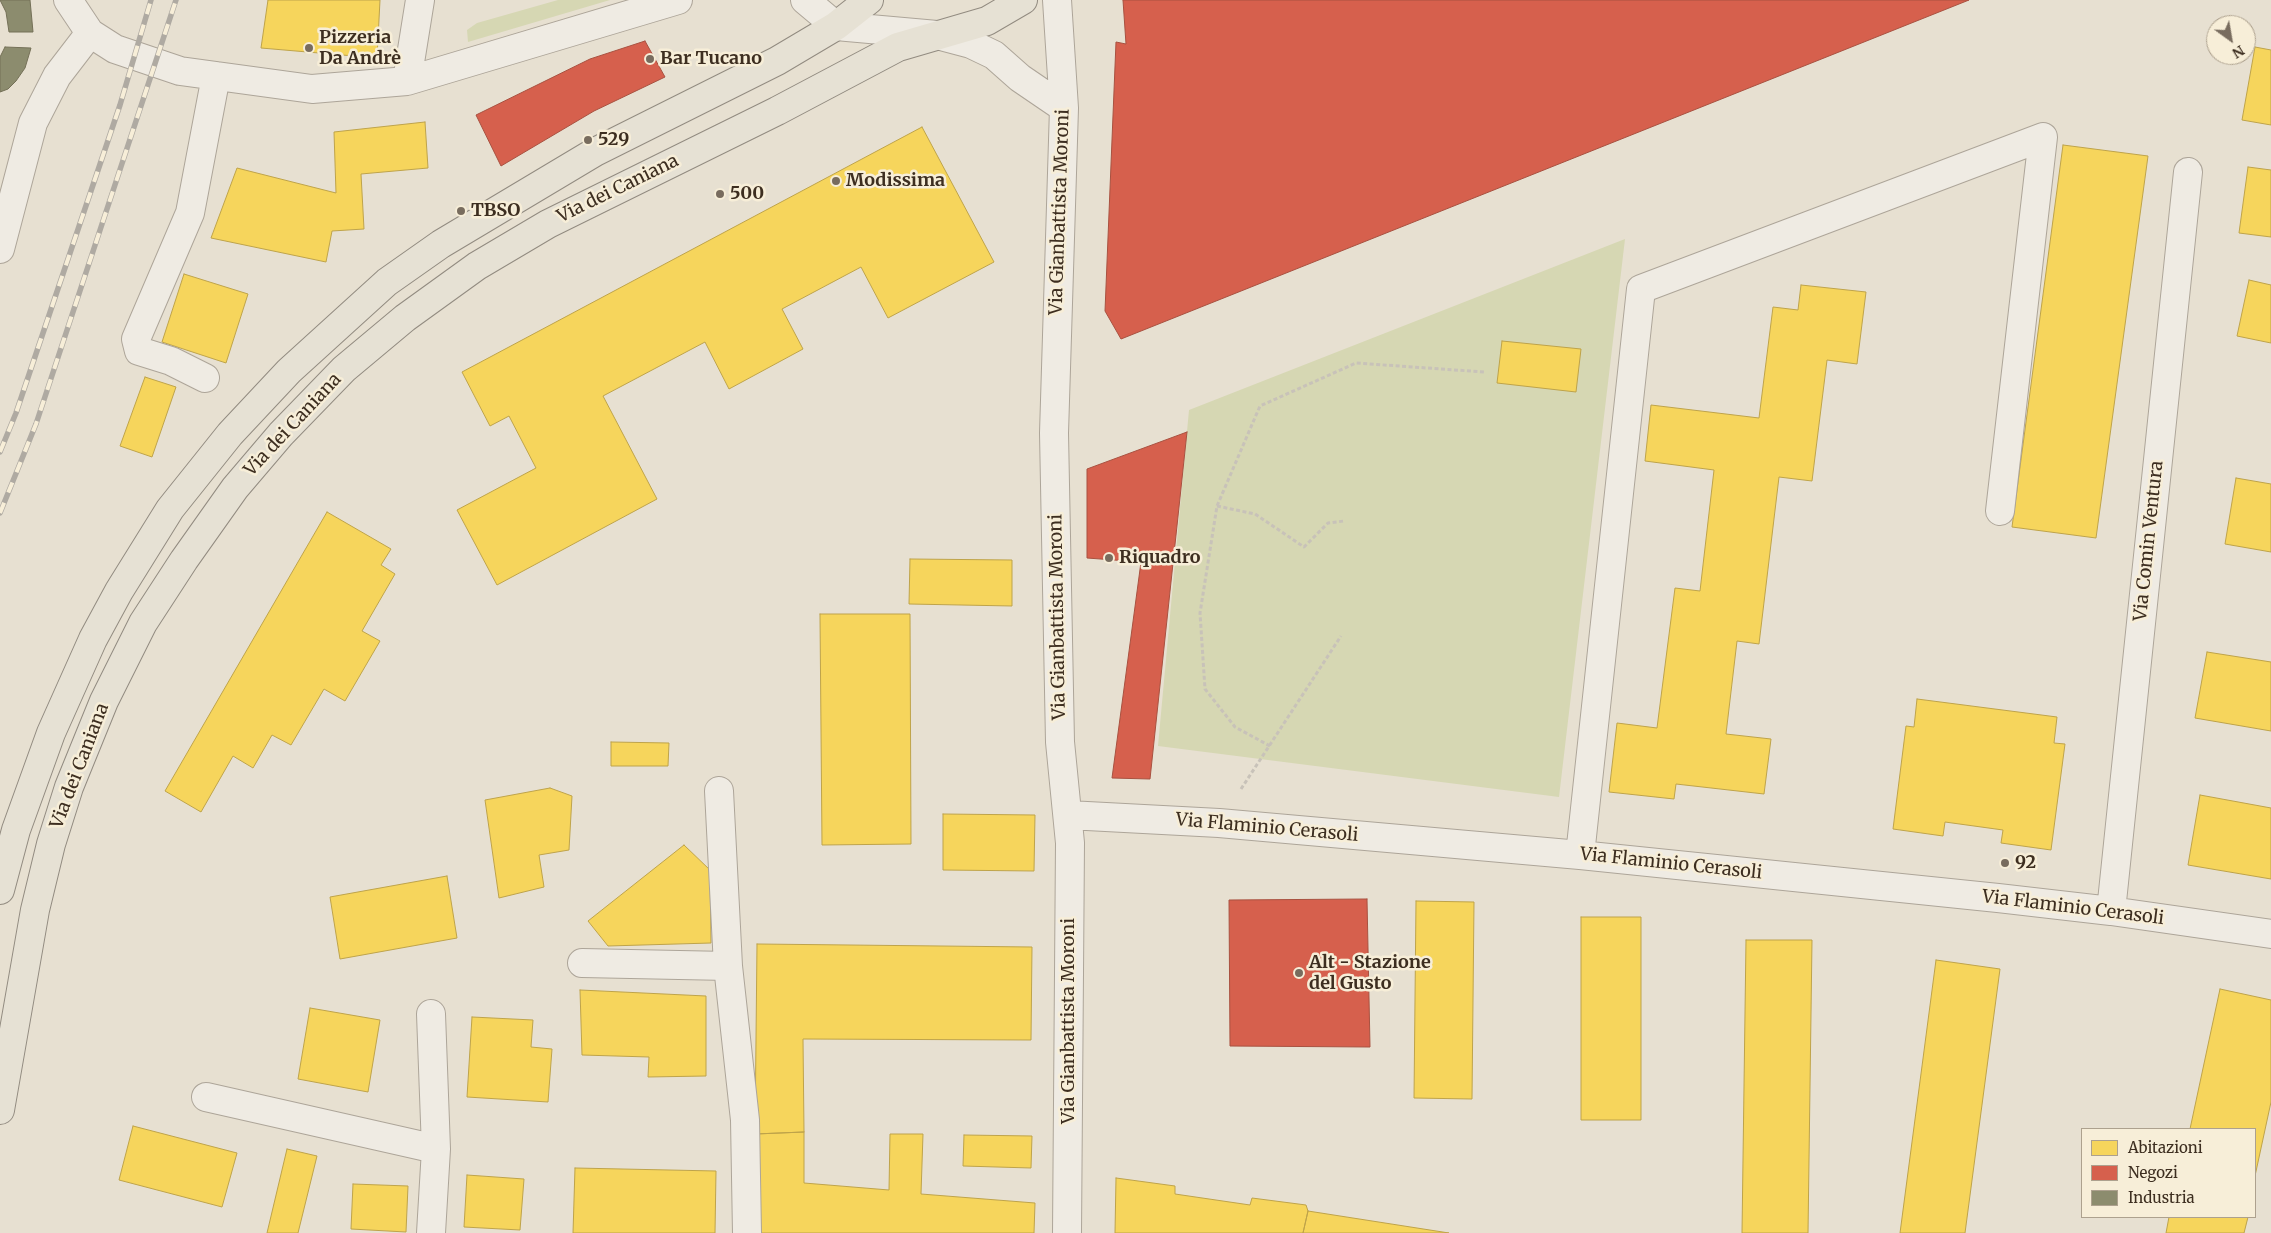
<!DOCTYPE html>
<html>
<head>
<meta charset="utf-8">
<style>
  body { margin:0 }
  #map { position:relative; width:2271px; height:1233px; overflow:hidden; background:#e7e0d1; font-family:Merriweather,serif }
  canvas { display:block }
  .legend { position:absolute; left:2081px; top:1128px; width:175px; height:90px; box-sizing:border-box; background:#f7eed8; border:1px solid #ada18e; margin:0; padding:6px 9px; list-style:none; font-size:15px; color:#3d2e20 }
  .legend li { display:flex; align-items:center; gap:10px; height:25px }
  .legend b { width:25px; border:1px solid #ada18e }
  .north { position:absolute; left:2206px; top:15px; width:50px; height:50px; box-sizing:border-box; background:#f7eed8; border:1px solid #ada18e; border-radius:50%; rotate:148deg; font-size:14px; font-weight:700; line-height:20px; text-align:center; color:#3d2e20 }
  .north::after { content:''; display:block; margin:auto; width:18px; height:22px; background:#786c5e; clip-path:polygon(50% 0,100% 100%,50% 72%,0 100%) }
</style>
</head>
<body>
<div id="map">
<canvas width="2271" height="1233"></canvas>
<ul class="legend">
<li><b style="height:14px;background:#f6d55c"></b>Abitazioni</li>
<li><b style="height:14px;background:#d6604d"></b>Negozi</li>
<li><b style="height:14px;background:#8c8c6e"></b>Industria</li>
</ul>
<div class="north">N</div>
</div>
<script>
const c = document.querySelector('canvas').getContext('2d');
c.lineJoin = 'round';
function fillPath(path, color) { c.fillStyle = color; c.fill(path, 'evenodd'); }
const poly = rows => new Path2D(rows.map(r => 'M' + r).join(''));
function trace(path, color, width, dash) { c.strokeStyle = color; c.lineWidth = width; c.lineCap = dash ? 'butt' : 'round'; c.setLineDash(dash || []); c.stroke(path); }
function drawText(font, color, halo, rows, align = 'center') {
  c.font = font + ' Merriweather,serif'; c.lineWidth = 5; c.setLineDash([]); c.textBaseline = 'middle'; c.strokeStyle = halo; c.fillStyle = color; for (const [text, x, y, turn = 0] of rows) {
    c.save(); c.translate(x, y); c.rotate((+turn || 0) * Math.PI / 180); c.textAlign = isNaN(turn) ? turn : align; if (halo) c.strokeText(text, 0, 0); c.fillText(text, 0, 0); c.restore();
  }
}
const green = poly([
  [558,0,610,0,468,42,467,30,477,23],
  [1625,239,1559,797,1158,746,1189,410]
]);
const homes = poly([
  [268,0,380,0,377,58,261,48,268,0],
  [2255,47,2271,50,2271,125,2242,120,2255,47],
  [425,122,428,168,361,174,364,229,332,231,326,262,211,238,237,168,336,193,334,132,425,122],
  [922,127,994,262,888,318,861,267,782,309,803,349,729,389,705,342,603,396,657,499,497,585,457,510,536,468,509,416,490,426,462,372,922,127],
  [2063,145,2148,156,2096,538,2012,527,2063,145],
  [2248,167,2271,170,2271,237,2239,233,2248,167],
  [184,274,248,294,226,363,162,342,184,274],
  [2249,280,2271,285,2271,343,2237,336,2249,280],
  [1801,285,1866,292,1857,364,1827,360,1812,481,1779,477,1759,644,1737,641,1726,734,1771,739,1764,794,1676,784,1674,799,1609,792,1617,723,1657,728,1675,588,1700,591,1714,470,1645,461,1651,405,1759,418,1773,307,1798,310,1801,285],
  [1502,341,1581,349,1576,392,1497,383,1502,341],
  [145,377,176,387,152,457,120,446,145,377],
  [2236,478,2271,484,2271,552,2225,544,2236,478],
  [327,512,391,549,381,565,395,574,362,631,380,641,345,701,324,689,291,745,272,735,253,768,233,756,201,812,165,791,327,512],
  [910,559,1012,560,1012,606,909,604,910,559],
  [820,614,910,614,911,844,822,845,820,614],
  [2207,652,2271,662,2271,731,2195,718,2207,652],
  [1917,699,2057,717,2054,743,2065,744,2051,850,2001,843,2003,830,1945,822,1943,836,1893,829,1906,726,1914,727,1917,699],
  [611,742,669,743,668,766,611,766,611,742],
  [550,788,572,796,569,850,539,855,544,887,499,898,485,800,550,788],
  [2200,795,2271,808,2271,879,2188,865,2200,795],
  [943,814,1035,815,1034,871,943,870,943,814],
  [684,845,710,870,711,943,608,946,588,921,684,845],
  [447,876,457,938,340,959,330,897,447,876],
  [1416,901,1474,902,1472,1099,1414,1098,1416,901],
  [1581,917,1641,917,1641,1120,1581,1120,1581,917],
  [1746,940,1812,940,1808,1233,1742,1233,1746,940],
  [757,944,1032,947,1031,1040,803,1039,804,1132,755,1134,757,944],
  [1936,960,2000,969,1965,1233,1900,1233,1936,960],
  [2220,989,2271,1000,2271,1102,2255,1176,2255,1129,2190,1129,2220,989],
  [580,990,706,996,706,1076,648,1077,649,1057,582,1055,580,990],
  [310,1008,380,1020,368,1092,298,1079,310,1008],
  [472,1017,533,1020,531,1047,552,1049,548,1102,467,1097,472,1017],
  [133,1126,237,1153,222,1207,119,1180,133,1126],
  [804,1132,804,1183,889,1190,890,1134,923,1134,921,1194,1035,1203,1034,1233,754,1233,755,1134,804,1132],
  [964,1135,1032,1136,1031,1168,963,1166,964,1135],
  [287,1149,317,1156,298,1233,267,1233,287,1149],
  [575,1168,716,1171,715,1233,573,1233,575,1168],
  [467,1175,524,1179,520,1230,464,1227,467,1175],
  [1116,1178,1175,1186,1175,1194,1250,1205,1252,1198,1306,1205,1308,1211,1303,1233,1115,1233,1116,1178],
  [353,1184,408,1186,406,1232,351,1229,353,1184],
  [1308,1211,1449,1233,1303,1233,1308,1211],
  [2169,1217,2248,1217,2244,1233,2166,1233,2169,1217]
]);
const shops = poly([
  [1123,0,1969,0,1121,339,1105,311,1116,42,1126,44,1123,0],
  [645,41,665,77,594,111,501,166,476,115,590,59,645,41],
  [1187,432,1150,779,1112,778,1141,562,1087,558,1087,469,1187,432],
  [1367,899,1370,1047,1230,1046,1229,900,1367,899]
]);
const industry = poly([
  [0,0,30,0,33,32,9,32,6,12,0,0],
  [5,47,31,48,25,68,16,81,8,89,0,92,0,57,5,47]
]);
const path = poly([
  [1217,506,1255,514,1304,547,1328,523,1344,521],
  [1270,746,1235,727,1205,689,1200,613,1217,506,1260,406,1356,363,1484,372],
  [1241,789,1341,636]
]);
const minor = poly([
  [68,0,90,33,115,49,180,71,312,89,407,81,678,0],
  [805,0,836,26,937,35,971,44,994,55,1020,78,1064,108],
  [1057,0,1064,108,1054,433,1060,742,1070,843,1067,1233],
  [407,81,420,0],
  [0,249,33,123,57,76,90,33],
  [205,378,171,361,139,351,136,339,190,213,216,76],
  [719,791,728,966],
  [1068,815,1219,823,1580,855,1998,898,2111,911,2271,934],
  [1580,855,1641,289,2043,137,2000,511],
  [2111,911,2188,172],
  [582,963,728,966,745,1120,747,1233],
  [431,1014,436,1149,431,1233],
  [206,1097,436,1149]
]);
const major = poly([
  [0,890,16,830,51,733,93,639,119,591,170,509,230,434,289,371,387,282,441,244,595,152,777,61,836,26,869,0],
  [0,1110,35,910,51,844,69,787,104,701,143,623,184,560,235,488,281,434,344,369,405,318,477,266,548,224,777,111,898,47,987,21,1023,0]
]);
const rail = poly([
  [0,452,16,413,120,105,151,0],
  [0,513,36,424,176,0]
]);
const markers = [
  [309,48,5,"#786c5e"],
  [650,59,5,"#786c5e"],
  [588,140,5,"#786c5e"],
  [836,181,5,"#786c5e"],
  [720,194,5,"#786c5e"],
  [461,211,5,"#786c5e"],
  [1109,558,5,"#786c5e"],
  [2005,863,5,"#786c5e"],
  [1299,973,5,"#786c5e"]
];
const poiNames = [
  ["Pizzeria",319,38],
  ["Da Andrè",319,59],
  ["Bar Tucano",660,59],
  ["529",598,140],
  ["Modissima",846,181],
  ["500",730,194],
  ["TBSO",471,211],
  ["Riquadro",1119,558],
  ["92",2015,863],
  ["Alt - Stazione",1309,963],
  ["del Gusto",1309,984]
];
const streetNames = [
  ["Via dei Caniana",618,189,-26],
  ["Via Gianbattista Moroni",1060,212,-88],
  ["Via dei Caniana",293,425,-47],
  ["Via Comin Ventura",2149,541,-84],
  ["Via Gianbattista Moroni",1058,617,-91],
  ["Via dei Caniana",80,766,-69],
  ["Via Flaminio Cerasoli",1267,828,5],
  ["Via Flaminio Cerasoli",1671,864,6],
  ["Via Flaminio Cerasoli",2073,908,7],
  ["Via Gianbattista Moroni",1069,1021,-90]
];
fillPath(green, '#d6d7b3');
fillPath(homes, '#f6d55c');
trace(homes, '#bea34a', 1);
fillPath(shops, '#d6604d');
trace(shops, '#a85140', 1);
fillPath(industry, '#8c8c6e');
trace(industry, '#747057', 1);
trace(minor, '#ada599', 30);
trace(major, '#928b80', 30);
trace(path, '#c8c2b9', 3, [4, 2.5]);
trace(minor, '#efebe3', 28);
trace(major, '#e6e1d4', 28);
trace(rail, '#afaaa2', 5.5);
trace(rail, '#f7eed8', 4, [11]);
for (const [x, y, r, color] of markers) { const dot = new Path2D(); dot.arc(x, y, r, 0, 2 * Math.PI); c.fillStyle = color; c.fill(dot); trace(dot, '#f7eed8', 2); }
drawText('bold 18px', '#3d2e20', '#f7eed8', poiNames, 'left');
drawText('18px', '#3d2e20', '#f7eed8', streetNames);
</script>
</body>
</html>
